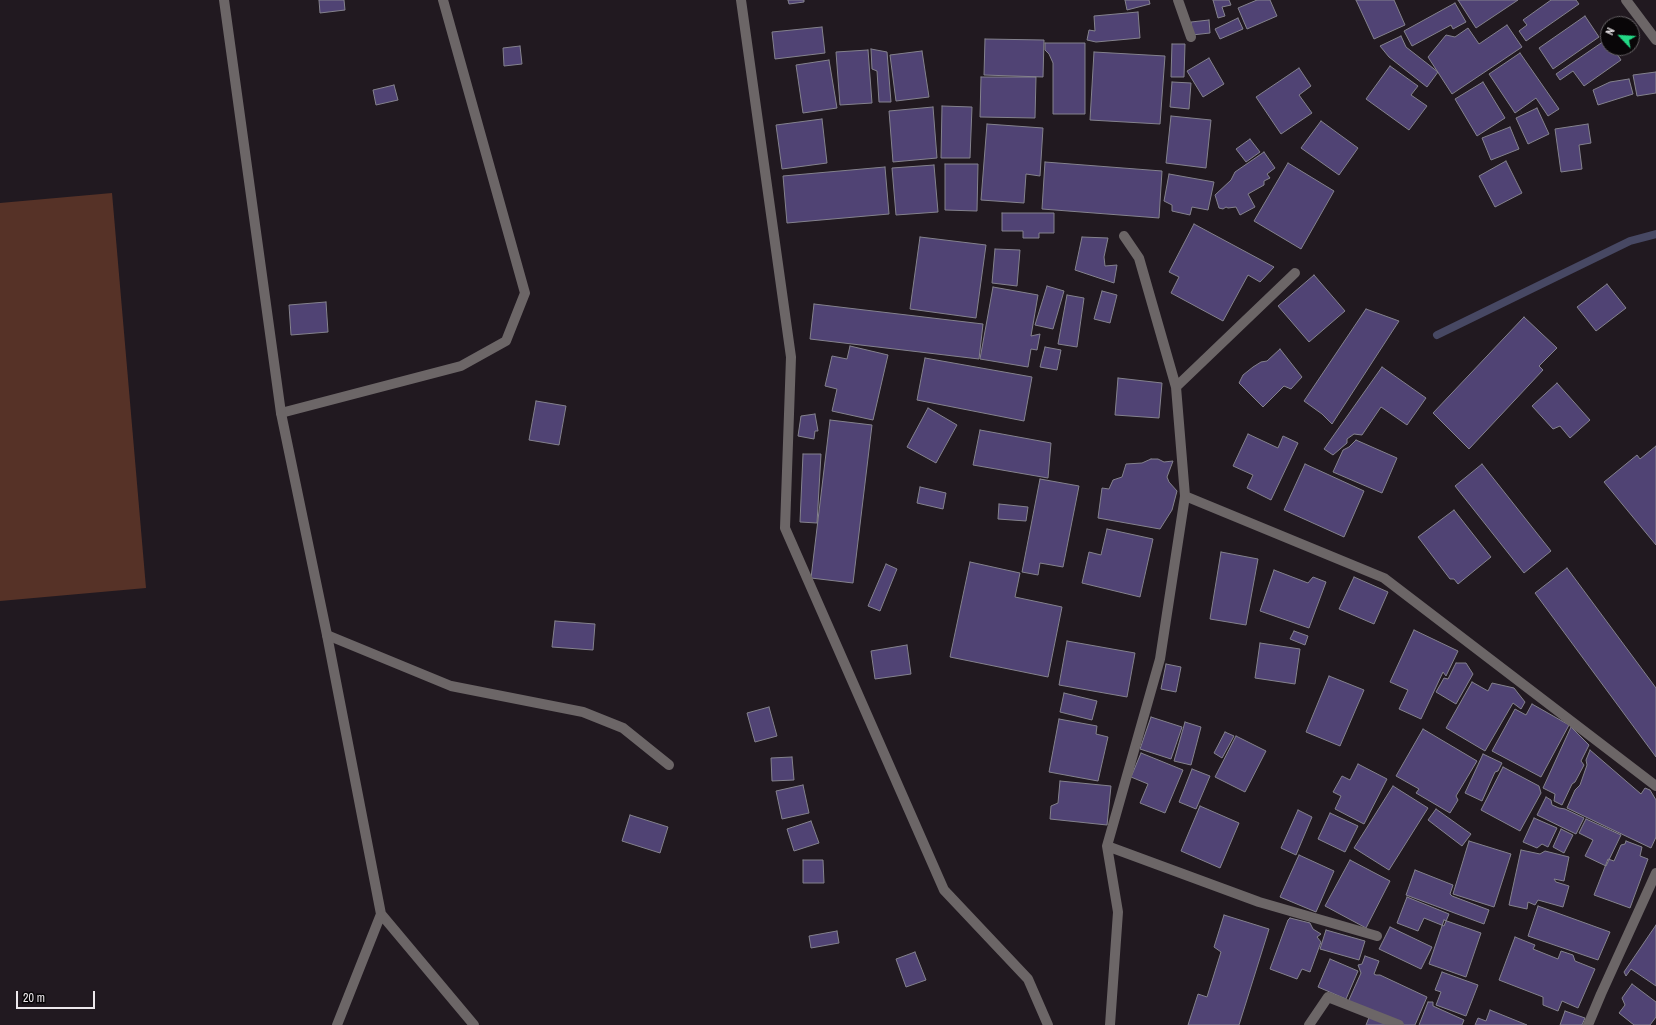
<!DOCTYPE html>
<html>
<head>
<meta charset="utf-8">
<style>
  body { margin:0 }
  #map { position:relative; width:1656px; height:1025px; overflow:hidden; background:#211920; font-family:"Archivo Narrow",sans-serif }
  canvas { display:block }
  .north { position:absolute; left:1600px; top:16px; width:40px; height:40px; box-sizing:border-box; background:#090608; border:1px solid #646063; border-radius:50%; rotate:295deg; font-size:11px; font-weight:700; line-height:16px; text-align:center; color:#ede8ec }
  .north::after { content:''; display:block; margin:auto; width:14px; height:18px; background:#23d886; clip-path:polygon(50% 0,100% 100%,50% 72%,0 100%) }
  .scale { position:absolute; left:16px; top:991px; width:79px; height:18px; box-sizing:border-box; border:2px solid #ede8ec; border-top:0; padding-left:5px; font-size:12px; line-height:14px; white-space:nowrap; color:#ede8ec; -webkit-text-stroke:3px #090608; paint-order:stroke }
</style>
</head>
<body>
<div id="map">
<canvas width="1656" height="1025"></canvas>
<div class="north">N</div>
<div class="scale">20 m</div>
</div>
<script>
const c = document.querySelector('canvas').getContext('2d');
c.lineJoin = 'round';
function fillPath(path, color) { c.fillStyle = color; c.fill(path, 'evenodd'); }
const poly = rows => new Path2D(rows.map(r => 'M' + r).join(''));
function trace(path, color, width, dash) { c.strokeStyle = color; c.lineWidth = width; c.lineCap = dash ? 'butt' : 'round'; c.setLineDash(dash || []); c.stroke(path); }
const green = poly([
  [112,193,146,588,0,601,0,203]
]);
const stream = poly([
  [1437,335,1630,241,1656,234]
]);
const building = poly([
  [319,0,344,0,345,10,320,13,319,0],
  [788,0,804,0,804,2,789,4,788,0],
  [1125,0,1149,0,1150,4,1127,10,1125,0],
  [1213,0,1229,0,1231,5,1222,7,1225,16,1218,18,1213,0],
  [1257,0,1270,0,1277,16,1247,29,1238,8,1257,0],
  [1356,0,1394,0,1405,25,1374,39,1356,0],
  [1458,0,1518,0,1476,28,1458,0],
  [1551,0,1576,0,1579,4,1526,41,1519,31,1527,25,1523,20,1551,0],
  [1455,3,1466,22,1453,29,1451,25,1412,46,1404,31,1455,3],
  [1138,12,1140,38,1096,42,1087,40,1089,30,1095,31,1094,16,1138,12],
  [1585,16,1599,37,1553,69,1539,48,1585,16],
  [1238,18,1243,29,1220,39,1215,29,1238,18],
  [1209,20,1210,33,1192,35,1191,22,1209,20],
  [1507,25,1522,47,1452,94,1428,57,1446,35,1455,37,1468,28,1479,44,1507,25],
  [822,27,825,53,775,59,772,32,822,27],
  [1401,36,1406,47,1438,72,1427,87,1389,57,1380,46,1401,36],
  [985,39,1044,40,1043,77,984,75,985,39],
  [1607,39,1608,48,1613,48,1621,60,1584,86,1573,71,1560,80,1556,74,1607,39],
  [1045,43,1085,43,1085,114,1053,114,1053,63,1049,54,1045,50,1045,43],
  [1172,44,1185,44,1184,77,1171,77,1172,44],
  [520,46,522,64,504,66,503,48,520,46],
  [871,49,887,52,891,102,879,102,877,71,872,69,871,49],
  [868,50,872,103,840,105,836,52,868,50],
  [922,51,929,97,896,101,890,55,922,51],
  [1094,52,1165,56,1160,124,1090,120,1094,52],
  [1520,53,1559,109,1548,116,1536,98,1515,113,1489,74,1520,53],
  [1209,58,1224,84,1203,97,1187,71,1209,58],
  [829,60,837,108,803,113,796,65,829,60],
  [1390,66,1418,86,1411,95,1427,106,1409,130,1366,99,1390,66],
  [1299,68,1311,86,1299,95,1312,113,1281,134,1256,97,1299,68],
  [1656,72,1656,93,1637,96,1633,75,1656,72],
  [981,77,1036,77,1035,118,980,117,981,77],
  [1629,79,1633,94,1598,105,1593,90,1610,82,1629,79],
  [1172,82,1191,83,1189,109,1170,107,1172,82],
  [1483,82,1505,118,1477,136,1455,99,1483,82],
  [394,85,398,100,376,105,373,90,394,85],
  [942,106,972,107,970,158,941,158,942,106],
  [933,107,937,158,893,162,889,111,933,107],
  [1537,108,1549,134,1528,144,1516,118,1537,108],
  [1171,116,1211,120,1206,168,1166,163,1171,116],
  [822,119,827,163,782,169,776,125,822,119],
  [1321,121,1358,148,1339,175,1301,148,1321,121],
  [987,124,1043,128,1040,176,1026,174,1024,203,981,200,987,124],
  [1588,124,1591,143,1579,145,1582,169,1561,172,1555,129,1588,124],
  [1510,127,1519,149,1491,160,1482,138,1510,127],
  [1250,139,1260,152,1246,162,1236,149,1250,139],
  [1264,152,1275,168,1267,174,1270,178,1264,181,1264,185,1248,194,1255,207,1240,215,1236,207,1228,208,1226,207,1223,209,1219,208,1215,195,1231,180,1235,172,1264,152],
  [1506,161,1522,193,1495,207,1479,176,1506,161],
  [1045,162,1162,171,1159,218,1042,209,1045,162],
  [1288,163,1334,191,1301,249,1254,221,1288,163],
  [945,164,978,164,977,211,945,210,945,164],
  [934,165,938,212,896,215,892,168,934,165],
  [885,167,889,214,787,223,783,176,885,167],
  [1169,174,1214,182,1208,210,1192,207,1190,215,1172,211,1172,205,1164,201,1169,174],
  [1002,213,1054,213,1054,233,1039,233,1039,238,1023,238,1023,231,1002,231,1002,213],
  [1194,224,1274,267,1260,282,1248,275,1223,321,1171,293,1179,277,1169,272,1194,224],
  [920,237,986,245,976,318,910,309,920,237],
  [1082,237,1108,238,1104,257,1105,266,1117,265,1114,283,1075,270,1082,237],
  [995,249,1020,250,1017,286,992,283,995,249],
  [1314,275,1345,311,1309,342,1278,306,1314,275],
  [1607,284,1626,308,1596,331,1577,307,1607,284],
  [1047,286,1064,291,1053,329,1035,325,1047,286],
  [993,287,1038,295,1031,336,1040,334,1037,350,1031,349,1028,367,980,359,993,287],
  [1102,291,1117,295,1110,323,1094,319,1102,291],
  [1067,295,1084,298,1077,347,1058,344,1067,295],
  [326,302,328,332,291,335,289,305,326,302],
  [814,304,983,324,979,359,810,339,814,304],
  [1366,309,1399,321,1332,424,1322,414,1304,401,1366,309],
  [1524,317,1557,348,1539,366,1543,370,1469,449,1433,413,1524,317],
  [850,346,888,355,873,420,832,411,837,389,825,386,832,356,847,359,850,346],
  [1045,347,1061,350,1057,370,1040,367,1045,347],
  [1280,349,1302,377,1291,389,1284,386,1263,407,1239,383,1243,375,1253,367,1261,362,1267,361,1280,349],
  [925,358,1032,377,1024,421,917,400,925,358],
  [1382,367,1426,398,1407,425,1381,407,1362,435,1354,434,1347,439,1347,443,1333,455,1324,449,1382,367],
  [1118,378,1162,383,1159,418,1115,415,1118,378],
  [1557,383,1590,420,1570,438,1560,426,1553,429,1532,406,1557,383],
  [536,401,566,406,559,445,529,440,536,401],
  [928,408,957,425,936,463,907,447,928,408],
  [815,414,818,431,815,431,814,439,798,436,801,416,815,414],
  [830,420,872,425,853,583,811,578,830,420],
  [980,430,1051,443,1048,478,973,465,980,430],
  [1248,434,1278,448,1283,436,1298,443,1271,500,1247,488,1253,475,1233,466,1248,434],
  [1356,440,1397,458,1382,493,1333,472,1343,450,1349,447,1356,440],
  [1656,446,1656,545,1604,482,1637,455,1640,459,1656,446],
  [803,454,821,454,817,523,800,522,803,454],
  [1151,459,1158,459,1164,462,1173,461,1167,477,1169,482,1177,491,1172,510,1160,529,1098,518,1102,488,1109,489,1113,480,1122,477,1126,464,1142,463,1151,459],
  [1305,464,1364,491,1344,537,1284,510,1305,464],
  [1482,464,1551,551,1524,573,1455,486,1482,464],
  [1040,479,1079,486,1063,567,1040,563,1038,575,1022,572,1040,479],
  [920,487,946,493,943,509,917,503,920,487],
  [999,504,1028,507,1026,521,998,519,999,504],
  [1454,510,1491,557,1458,584,1454,579,1450,579,1418,537,1454,510],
  [1107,529,1153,539,1140,597,1082,583,1089,552,1101,555,1107,529],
  [1221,552,1258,559,1246,625,1210,619,1221,552],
  [970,562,1020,573,1015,597,1062,607,1048,677,950,657,970,562],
  [886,564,897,569,880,611,868,606,886,564],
  [1567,568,1656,688,1656,757,1535,593,1567,568],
  [1274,570,1308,583,1313,577,1326,582,1309,628,1260,611,1274,570],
  [1354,577,1388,592,1374,624,1339,609,1354,577],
  [555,621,595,624,593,650,552,647,555,621],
  [1414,630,1458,651,1446,676,1443,672,1421,719,1399,709,1408,690,1390,682,1414,630],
  [1294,631,1308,636,1305,645,1290,639,1294,631],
  [1067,641,1135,653,1127,697,1059,685,1067,641],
  [1260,643,1300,649,1295,684,1255,678,1260,643],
  [907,645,911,674,875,679,871,651,907,645],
  [1456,663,1466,663,1473,674,1456,704,1436,692,1444,678,1448,679,1456,663],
  [1166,664,1181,667,1176,692,1161,689,1166,664],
  [1329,676,1364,690,1340,746,1306,732,1329,676],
  [1472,682,1488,691,1492,683,1514,688,1525,702,1521,709,1513,703,1485,751,1446,728,1472,682],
  [1064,693,1097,701,1092,720,1060,712,1064,693],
  [1532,704,1569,725,1541,777,1492,751,1515,709,1526,715,1532,704],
  [769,707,777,736,755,742,747,713,769,707],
  [1151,717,1182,727,1171,759,1140,749,1151,717],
  [1059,719,1097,726,1096,734,1108,737,1098,781,1049,772,1059,719],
  [1185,722,1201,727,1191,765,1174,761,1185,722],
  [1571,727,1589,745,1581,761,1584,765,1575,782,1572,784,1562,805,1554,801,1555,794,1543,788,1571,727],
  [1423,729,1477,761,1456,796,1458,800,1450,813,1416,793,1419,789,1396,776,1423,729],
  [1225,732,1234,736,1222,758,1214,753,1225,732],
  [1236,736,1266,751,1245,792,1215,777,1236,736],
  [1590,750,1641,794,1645,788,1650,790,1656,800,1656,837,1651,848,1567,808,1575,790,1580,785,1587,765,1586,760,1590,750],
  [1141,753,1183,770,1165,813,1140,803,1148,784,1131,777,1141,753],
  [1483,754,1502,763,1498,771,1495,772,1482,801,1465,793,1483,754],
  [792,757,794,780,772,781,771,758,792,757],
  [1358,764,1387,779,1364,824,1335,809,1341,796,1333,792,1342,776,1350,780,1358,764],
  [1503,767,1539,786,1541,793,1520,831,1481,810,1503,767],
  [1192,769,1210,776,1196,809,1179,802,1192,769],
  [1060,781,1111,786,1107,825,1050,819,1051,806,1058,803,1060,781],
  [803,785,809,813,782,819,776,791,803,785],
  [1393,786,1428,808,1389,870,1354,848,1393,786],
  [1546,797,1551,800,1552,805,1559,808,1565,809,1584,818,1576,834,1537,815,1546,797],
  [1200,806,1239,823,1220,868,1181,851,1200,806],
  [1436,809,1471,834,1462,846,1428,820,1436,809],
  [1298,810,1312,817,1296,855,1281,848,1298,810],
  [1330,813,1358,826,1345,852,1318,839,1330,813],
  [630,815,668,827,660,853,622,841,630,815],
  [1534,818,1557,828,1548,847,1542,844,1537,848,1523,842,1534,818],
  [1586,819,1621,835,1606,866,1585,856,1593,840,1579,833,1586,819],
  [811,821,819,843,794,851,787,829,811,821],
  [1561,829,1573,835,1564,853,1553,847,1561,829],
  [1469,841,1511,854,1494,907,1453,894,1469,841],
  [1626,841,1642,847,1640,856,1648,859,1630,908,1594,895,1608,859,1614,861,1621,845,1625,844,1626,841],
  [1521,850,1540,854,1545,851,1569,857,1564,881,1554,879,1556,882,1569,886,1563,907,1538,900,1535,905,1528,902,1527,909,1509,905,1521,850],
  [1299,855,1334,871,1316,912,1280,897,1299,855],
  [803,860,823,860,824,883,803,883,803,860],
  [1350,860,1390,881,1366,928,1325,906,1350,860],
  [1415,870,1453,885,1450,894,1452,896,1489,910,1484,924,1406,895,1415,870],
  [1407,897,1449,914,1444,926,1424,918,1418,931,1397,923,1407,897],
  [1538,906,1610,932,1598,960,1528,936,1538,906],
  [1224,915,1269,929,1239,1025,1188,1025,1198,994,1207,997,1221,952,1214,947,1224,915],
  [1290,918,1310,923,1313,929,1321,934,1317,937,1321,942,1310,972,1302,969,1297,979,1270,969,1288,920,1290,918],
  [1444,920,1481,933,1466,977,1429,964,1444,920],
  [1656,925,1656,986,1631,969,1626,976,1624,972,1656,925],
  [1390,927,1432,947,1421,969,1379,949,1390,927],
  [1326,930,1365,941,1359,960,1320,949,1326,930],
  [837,931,839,943,811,948,809,936,837,931],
  [1515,937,1535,945,1533,949,1558,959,1561,951,1573,955,1575,961,1595,969,1578,1008,1562,1001,1558,1011,1543,1005,1543,997,1499,980,1515,937],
  [915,952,926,980,906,987,896,959,915,952],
  [1365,956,1379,961,1374,974,1376,975,1380,975,1427,997,1415,1025,1404,1025,1348,1002,1361,973,1358,965,1362,964,1365,956],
  [1330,959,1358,971,1346,999,1318,987,1330,959],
  [1442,972,1478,985,1466,1016,1436,1005,1441,992,1435,990,1442,972],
  [1632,984,1656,1002,1656,1017,1650,1025,1634,1025,1619,1013,1625,1005,1622,998,1632,984],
  [1428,1002,1433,1002,1433,1006,1464,1020,1462,1025,1419,1025,1428,1002],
  [1490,1010,1527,1025,1475,1025,1478,1018,1486,1021,1490,1010],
  [1565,1011,1585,1018,1582,1025,1560,1025,1565,1011],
  [1370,1015,1394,1025,1366,1025,1370,1015]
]);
const service = poly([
  [1178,0,1191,37],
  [281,413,461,366,506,341,525,293,443,0],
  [327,635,451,686,583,712,623,728,669,765],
  [1309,1025,1328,997,1399,1025]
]);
const minor = poly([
  [224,0,281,413,327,635,381,914,474,1025],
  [741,0,791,357,785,528,944,890,1028,979,1048,1025],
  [1626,0,1656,40],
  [1124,236,1139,258,1176,387],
  [1185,496,1384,578,1656,786],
  [1107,846,1259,902,1377,936],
  [337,1025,381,914],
  [1110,1025,1118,912,1107,846,1160,659,1185,496,1176,387,1295,273],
  [1588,1025,1601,994,1656,873]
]);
fillPath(green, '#563227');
trace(stream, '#474863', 8);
fillPath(building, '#504374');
trace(building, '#84828d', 1);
trace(service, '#6c6667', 10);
trace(minor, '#6c6667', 10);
</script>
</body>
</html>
